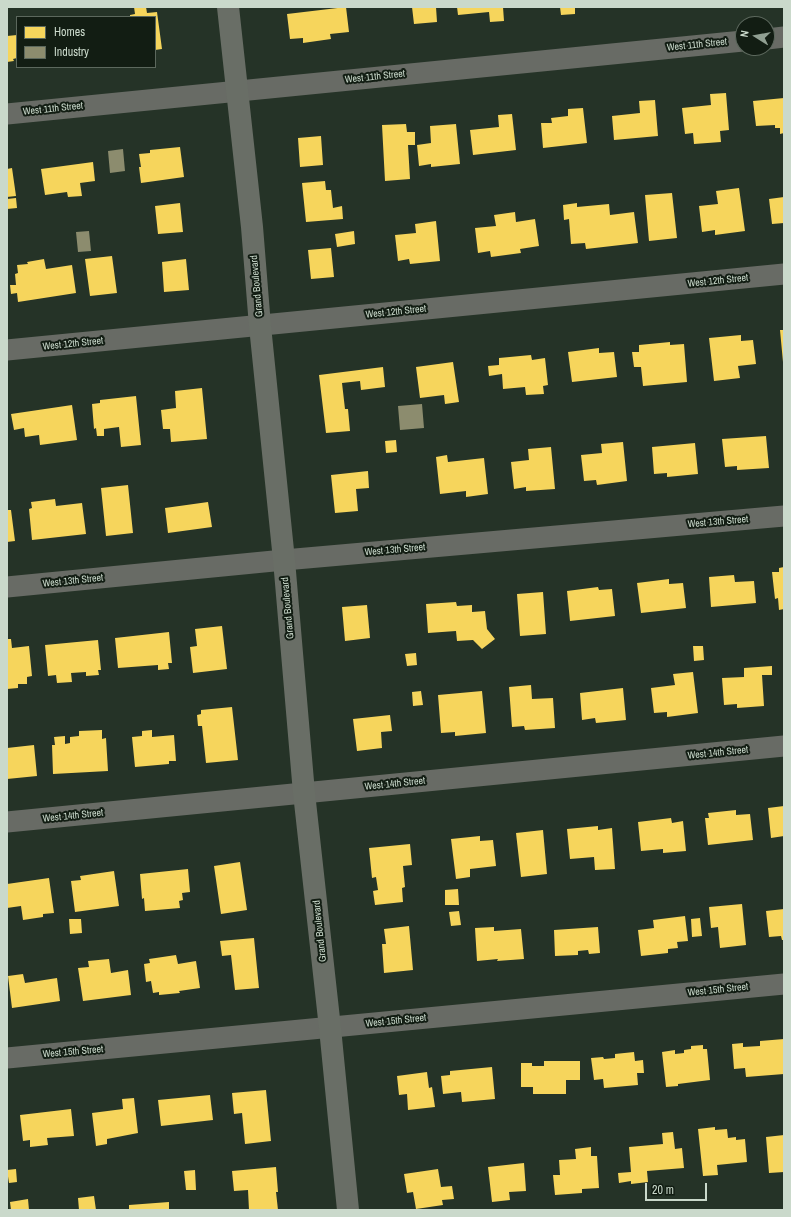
<!DOCTYPE html>
<html>
<head>
<meta charset="utf-8">
<style>
  body { margin:0 }
  #map { position:relative; width:791px; height:1217px; overflow:hidden; background:#253327; font-family:"Archivo Narrow",sans-serif }
  canvas { display:block }
  .frame { position:absolute; inset:0; border:8px solid #cad9cb; pointer-events:none }
  .legend { position:absolute; left:16px; top:16px; width:140px; height:52px; box-sizing:border-box; background:#121d13; border:1px solid #5c685d; margin:0; padding:5px 7px; list-style:none; font-size:12px; color:#cad9cb }
  .legend li { display:flex; align-items:center; gap:8px; height:20px }
  .legend b { width:20px; border:1px solid #5c685d }
  .north { position:absolute; left:735px; top:16px; width:40px; height:40px; box-sizing:border-box; background:#121d13; border:1px solid #5c685d; border-radius:50%; rotate:281deg; font-size:11px; font-weight:700; line-height:16px; text-align:center; color:#cad9cb }
  .north::after { content:''; display:block; margin:auto; width:14px; height:18px; background:#909f92; clip-path:polygon(50% 0,100% 100%,50% 72%,0 100%) }
  .scale { position:absolute; left:645px; top:1183px; width:62px; height:18px; box-sizing:border-box; border:2px solid #cad9cb; border-top:0; padding-left:5px; font-size:12px; line-height:14px; white-space:nowrap; color:#cad9cb; -webkit-text-stroke:3px #121d13; paint-order:stroke }
</style>
</head>
<body>
<div id="map">
<canvas width="791" height="1217"></canvas>
<div class="frame"></div>
<ul class="legend">
<li><b style="height:11px;background:#f6d55c"></b>Homes</li>
<li><b style="height:11px;background:#8c8c6e"></b>Industry</li>
</ul>
<div class="north">N</div>
<div class="scale">20 m</div>
</div>
<script>
const c = document.querySelector('canvas').getContext('2d');
c.lineJoin = 'round';
function fillPath(path, color) { c.fillStyle = color; c.fill(path, 'evenodd'); }
const poly = rows => new Path2D(rows.map(r => 'M' + r).join(''));
function trace(path, color, width, dash) { c.strokeStyle = color; c.lineWidth = width; c.lineCap = dash ? 'butt' : 'round'; c.setLineDash(dash || []); c.stroke(path); }
function drawText(font, color, halo, rows, align = 'center') {
  c.font = font + ' "Archivo Narrow",sans-serif'; c.lineWidth = 4; c.setLineDash([]); c.textBaseline = 'middle'; c.strokeStyle = halo; c.fillStyle = color; for (const [text, x, y, turn = 0] of rows) {
    c.save(); c.translate(x, y); c.rotate((+turn || 0) * Math.PI / 180); c.textAlign = isNaN(turn) ? turn : align; if (halo) c.strokeText(text, 0, 0); c.fillText(text, 0, 0); c.restore();
  }
}
const homes = poly([
  [134,7,146,7,147,13,157,12,162,49,155,50,155,17,130,17,130,15,135,14],
  [346,7,349,32,330,34,331,39,303,43,303,38,290,39,287,14],
  [412,7,436,7,437,22,414,24],
  [457,7,503,7,504,21,490,22,489,12,458,15],
  [560,7,575,7,575,14,561,15],
  [17,35,17,58,13,59,14,61,7,62,7,36],
  [726,93,729,130,720,131,721,142,694,144,693,133,685,134,682,108,711,105,710,94],
  [784,98,784,133,780,134,780,128,775,128,775,125,756,126,753,101],
  [655,100,658,136,614,140,612,116,640,113,639,101],
  [583,108,587,143,543,148,541,123,552,123,551,118,568,116,568,109],
  [512,114,516,150,473,155,470,130,499,127,498,115],
  [406,124,407,132,415,132,415,145,408,145,410,179,385,181,382,125],
  [456,124,460,164,431,167,431,164,419,166,417,145,431,143,430,126],
  [321,136,323,165,300,167,298,138],
  [180,147,184,177,141,183,139,167,141,167,139,154,150,153,150,150],
  [93,162,95,181,80,183,82,196,68,197,67,192,45,195,41,169],
  [12,168,16,196,7,197,7,169],
  [325,181,326,190,331,190,333,208,342,206,343,219,306,222,302,183],
  [739,188,745,231,715,235,715,230,702,232,699,206,718,204,716,191],
  [672,193,677,238,649,241,645,195],
  [784,197,784,223,772,224,769,199],
  [16,198,17,208,7,209,7,199],
  [180,203,183,232,158,234,155,206],
  [577,203,577,207,609,204,610,215,634,212,638,243,586,249,585,243,571,244,569,219,564,220,563,205],
  [515,212,516,222,535,219,539,246,520,249,521,253,491,257,490,251,478,253,475,228,496,226,494,215],
  [436,221,440,261,410,264,409,259,398,261,395,235,416,233,415,224],
  [354,231,355,244,337,247,335,234],
  [331,248,334,277,311,279,308,250],
  [112,256,117,293,90,296,85,259],
  [44,259,46,269,72,265,76,293,18,302,17,293,11,294,10,285,16,285,15,274,18,273,17,265,28,264,27,262],
  [186,259,189,290,164,292,162,262],
  [780,330,784,330,784,362,783,362],
  [741,335,741,341,753,340,756,364,738,366,740,378,714,381,709,338],
  [670,342,670,345,684,344,687,382,643,386,641,367,634,367,632,352,639,352,639,345],
  [599,348,599,353,614,352,617,377,572,382,568,352],
  [531,355,532,360,545,358,548,385,543,386,544,394,526,395,525,387,503,389,502,374,489,376,488,366,499,365,499,358],
  [453,362,459,402,445,404,444,395,420,398,416,367],
  [383,367,385,387,361,390,360,381,342,383,345,409,348,409,350,431,326,433,319,375],
  [202,388,207,439,171,442,170,429,163,429,161,410,176,408,175,391],
  [136,396,141,445,121,447,119,427,104,429,104,436,97,436,96,428,94,429,92,404,100,403,100,400],
  [72,405,77,440,40,445,39,435,25,437,24,428,14,430,11,414],
  [766,436,769,468,737,470,737,466,725,467,722,439],
  [396,440,397,452,386,453,385,441],
  [623,442,627,481,597,485,596,480,584,481,581,455,602,453,601,444],
  [695,443,698,474,667,477,667,473,654,474,652,447],
  [551,447,555,489,526,491,526,487,514,489,511,462,529,460,528,449],
  [447,455,448,462,484,458,488,494,466,497,466,491,440,494,436,457],
  [368,471,369,488,356,489,358,511,335,513,331,475],
  [128,485,133,533,106,536,101,488],
  [55,499,56,506,82,503,86,534,32,540,29,509,32,508,31,502],
  [208,502,212,527,168,533,165,508],
  [7,510,11,510,15,541,7,542],
  [784,567,784,609,779,610,778,598,775,599,772,572,779,572,779,568],
  [734,575,735,582,754,581,756,603,711,607,709,577],
  [669,579,669,584,683,583,686,608,641,613,637,583],
  [598,587,599,590,612,589,615,616,570,621,567,591],
  [543,592,546,634,520,636,517,594],
  [456,602,457,606,472,605,472,612,485,611,487,629,495,639,482,649,473,640,457,641,456,631,428,633,426,604],
  [367,605,370,638,345,641,342,607],
  [222,626,227,669,193,673,190,647,197,646,195,629],
  [169,632,172,663,168,663,169,669,158,670,158,665,118,668,115,638],
  [7,639,11,639,12,648,29,646,32,676,27,677,27,684,18,684,18,688,7,689],
  [98,640,101,670,98,670,99,675,86,676,86,672,71,673,72,682,57,683,56,675,48,676,45,645],
  [693,646,703,646,704,660,694,661],
  [416,653,417,665,407,666,405,654],
  [772,666,772,675,762,675,764,706,737,708,737,704,724,705,722,678,744,677,744,668],
  [693,672,698,713,667,717,667,712,654,713,651,688,675,685,673,674],
  [531,685,532,699,553,698,555,728,525,730,524,726,512,727,509,687],
  [623,688,626,720,596,723,595,718,582,720,580,693],
  [421,691,423,705,413,706,412,692],
  [482,691,486,733,455,736,455,732,441,733,438,695],
  [232,707,238,760,206,763,202,726,198,726,197,715,201,714,201,710],
  [390,715,392,731,381,732,382,748,357,751,353,719],
  [102,730,102,739,106,738,108,771,53,774,52,745,55,745,54,737,65,736,65,744,70,743,70,737,79,736,79,731],
  [152,730,152,737,174,735,176,761,169,761,169,764,135,767,132,737,142,736,142,731],
  [34,745,37,776,7,779,7,748],
  [784,806,784,836,771,838,768,808],
  [736,810,736,815,750,814,753,840,708,845,705,818,709,818,708,813],
  [671,818,672,823,683,821,686,851,663,853,663,849,641,851,638,822],
  [598,826,598,830,612,828,615,869,595,870,594,857,570,859,567,829],
  [543,830,547,874,521,877,516,833],
  [480,836,480,841,493,840,496,866,470,869,470,877,456,879,451,839],
  [410,844,412,865,403,866,405,887,402,888,403,902,375,905,373,891,378,890,376,877,372,878,369,848],
  [240,862,247,910,221,914,214,866],
  [188,869,190,892,182,893,183,900,179,901,180,908,145,911,144,898,142,899,140,874],
  [114,871,119,906,75,912,71,881,81,880,80,876],
  [49,878,54,913,43,914,43,917,23,920,21,906,7,908,7,884],
  [458,889,459,905,445,905,445,890],
  [742,904,746,945,720,948,718,927,711,928,709,907],
  [784,909,784,940,782,940,781,936,769,937,766,911],
  [459,911,461,925,451,926,449,912],
  [685,916,688,941,677,942,678,948,668,949,668,953,641,956,638,930,654,928,653,920],
  [700,918,702,936,692,937,691,919],
  [69,919,81,919,82,933,70,934],
  [409,926,413,970,384,973,382,944,386,944,384,929],
  [494,927,494,931,521,929,524,959,497,961,498,959,477,961,475,928],
  [598,927,600,953,589,954,588,950,578,951,578,955,555,956,554,930],
  [254,938,259,988,235,990,231,955,222,956,220,941],
  [176,955,178,964,196,961,200,988,179,991,180,993,159,995,159,992,153,993,151,981,146,982,144,964,150,963,149,959],
  [109,959,111,973,128,970,131,995,83,1001,78,968,89,967,88,961],
  [23,974,25,983,57,978,60,1001,12,1008,8,976],
  [784,1039,784,1074,746,1077,745,1068,734,1069,732,1044,743,1043,743,1047,760,1046,760,1041],
  [703,1045,703,1049,707,1049,710,1080,678,1084,678,1086,666,1087,662,1052,675,1050,675,1054,684,1053,684,1050,691,1049,691,1046],
  [634,1052,635,1061,643,1060,644,1073,637,1073,638,1085,604,1088,603,1079,594,1080,591,1058,603,1057,604,1059,615,1058,615,1054],
  [544,1061,580,1061,580,1080,566,1080,566,1094,533,1094,533,1087,521,1087,521,1063,532,1063,532,1066,544,1066],
  [492,1067,495,1099,462,1102,461,1092,443,1094,441,1076,450,1075,450,1071],
  [427,1072,429,1088,432,1087,435,1107,408,1110,407,1094,399,1095,397,1076],
  [266,1090,271,1141,245,1144,242,1113,234,1114,232,1093],
  [210,1095,213,1120,161,1126,158,1100],
  [134,1098,138,1133,107,1139,107,1144,96,1146,92,1113,123,1109,122,1099],
  [71,1109,74,1136,47,1138,48,1145,30,1147,30,1140,23,1141,20,1115],
  [715,1127,715,1130,727,1129,728,1138,736,1137,736,1140,745,1139,747,1162,717,1165,718,1175,703,1176,698,1129],
  [673,1132,675,1149,682,1148,684,1168,647,1171,648,1182,631,1184,631,1181,619,1183,618,1173,631,1172,629,1147,663,1144,662,1133],
  [784,1135,784,1172,769,1173,766,1137],
  [591,1147,591,1156,597,1156,599,1188,582,1189,582,1193,555,1195,553,1175,560,1175,559,1160,576,1159,575,1149],
  [524,1163,526,1191,509,1192,510,1200,492,1202,488,1167],
  [276,1167,278,1192,276,1192,278,1210,249,1210,248,1190,234,1191,232,1171],
  [16,1169,17,1182,9,1183,7,1170],
  [438,1169,441,1187,452,1186,454,1199,442,1200,443,1205,416,1209,413,1192,407,1193,404,1174],
  [195,1170,196,1190,186,1190,184,1171],
  [94,1196,96,1210,79,1210,78,1198],
  [28,1199,29,1210,11,1210,10,1202],
  [169,1202,169,1210,129,1210,129,1205]
]);
const industry = poly([
  [123,149,125,171,110,173,108,151],
  [89,231,91,251,78,252,76,232],
  [422,404,424,428,400,430,398,406]
]);
const street = poly([
  [767,39,784,37],
  [7,114,743,41],
  [7,350,784,274],
  [7,587,284,560,784,516],
  [7,822,784,746],
  [7,1058,784,984]
]);
const secondary = poly([
  [228,7,252,227,260,326,284,560,304,793,330,1028,348,1210]
]);
const streetNames = [
  ["West 11th Street",697,45,-6],
  ["West 11th Street",375,77,-6],
  ["West 11th Street",53,109,-6],
  ["West 12th Street",718,281,-6],
  ["Grand Boulevard",257,286,-95],
  ["West 12th Street",396,312,-6],
  ["West 12th Street",73,344,-6],
  ["West 13th Street",718,522,-5],
  ["West 13th Street",395,550,-5],
  ["West 13th Street",73,581,-6],
  ["Grand Boulevard",288,608,-95],
  ["West 14th Street",718,753,-6],
  ["West 14th Street",395,784,-6],
  ["West 14th Street",73,816,-6],
  ["Grand Boulevard",320,931,-96],
  ["West 15th Street",718,990,-6],
  ["West 15th Street",396,1021,-6],
  ["West 15th Street",73,1052,-5]
];
fillPath(homes, '#f6d55c');
fillPath(industry, '#8c8c6e');
trace(street, '#686b65', 21);
trace(secondary, '#696e66', 22);
drawText('10px', '#cad9cb', '#121d13', streetNames);
</script>
</body>
</html>
